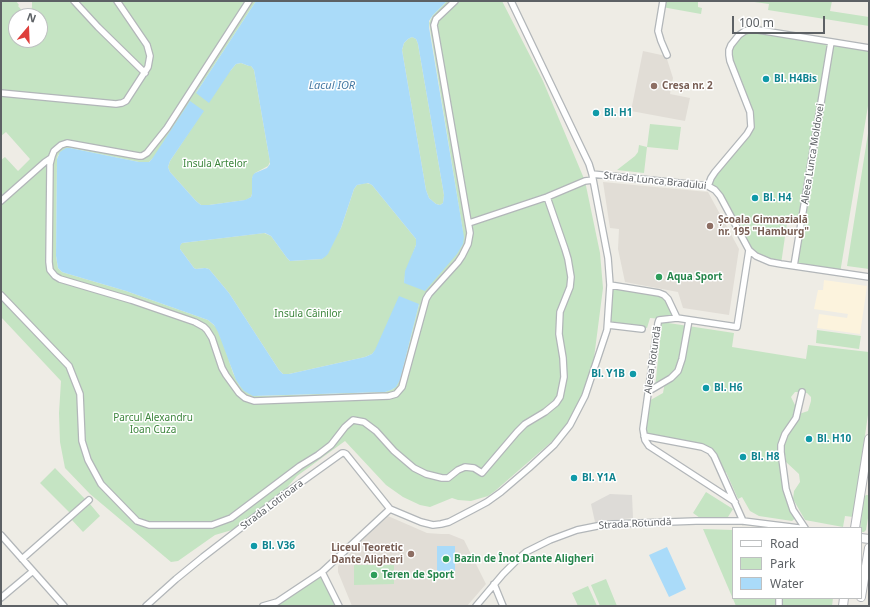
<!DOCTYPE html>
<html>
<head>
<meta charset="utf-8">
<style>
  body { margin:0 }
  #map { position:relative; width:870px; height:607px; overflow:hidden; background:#eeece5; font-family:"Noto Sans",sans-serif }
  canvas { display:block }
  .frame { position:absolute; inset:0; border:2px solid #5d6165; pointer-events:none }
  .legend { position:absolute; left:732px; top:527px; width:130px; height:72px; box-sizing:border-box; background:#fff; border:1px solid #bec0c1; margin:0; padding:5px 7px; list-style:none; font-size:12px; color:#5d6165 }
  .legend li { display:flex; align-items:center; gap:8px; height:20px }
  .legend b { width:20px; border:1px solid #bec0c1 }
  .north { position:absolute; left:8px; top:8px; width:40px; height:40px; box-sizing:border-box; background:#fff; border:1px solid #bec0c1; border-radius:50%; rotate:19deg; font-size:11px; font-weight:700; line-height:16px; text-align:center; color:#5d6165 }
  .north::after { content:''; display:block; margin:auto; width:14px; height:18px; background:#de3f3c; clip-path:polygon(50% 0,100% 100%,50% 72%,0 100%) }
  .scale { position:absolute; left:732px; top:16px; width:93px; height:18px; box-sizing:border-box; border:2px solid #5d6165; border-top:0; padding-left:5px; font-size:12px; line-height:14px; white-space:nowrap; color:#5d6165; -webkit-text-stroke:3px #fff; paint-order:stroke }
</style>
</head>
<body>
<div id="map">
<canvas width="870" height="607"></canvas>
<div class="frame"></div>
<ul class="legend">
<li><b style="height:5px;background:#fff"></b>Road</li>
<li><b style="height:11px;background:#c5e4c3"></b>Park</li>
<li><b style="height:11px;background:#aadbf9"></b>Water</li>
</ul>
<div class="north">N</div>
<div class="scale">100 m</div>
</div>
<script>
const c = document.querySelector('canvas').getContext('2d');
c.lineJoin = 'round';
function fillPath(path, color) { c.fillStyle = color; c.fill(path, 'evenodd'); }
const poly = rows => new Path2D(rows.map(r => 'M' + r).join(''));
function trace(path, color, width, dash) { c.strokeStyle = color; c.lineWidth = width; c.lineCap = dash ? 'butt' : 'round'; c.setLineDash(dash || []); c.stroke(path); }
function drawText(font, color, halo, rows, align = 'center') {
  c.font = font + ' "Noto Sans",sans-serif'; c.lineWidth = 3; c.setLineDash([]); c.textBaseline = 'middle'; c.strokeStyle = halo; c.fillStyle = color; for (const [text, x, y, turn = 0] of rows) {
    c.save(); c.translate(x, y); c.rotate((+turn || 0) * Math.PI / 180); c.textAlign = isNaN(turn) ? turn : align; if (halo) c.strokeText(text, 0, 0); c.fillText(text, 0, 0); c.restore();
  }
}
const commercial = poly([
  [824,280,867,286,860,334,817,328,819,314,847,318,848,314,814,309,818,290,823,290]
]);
const industrial = poly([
  [610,494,632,495,633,518,595,522,591,504]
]);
const education = poly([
  [643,51,666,56,673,78,670,94,690,98,685,121,631,111],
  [603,182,708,192,739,249,729,315,683,308,678,292,625,282,618,249,619,229,610,228],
  [388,516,427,533,441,534,449,534,464,540,486,584,467,606,352,606,338,572,338,566,369,533]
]);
const green = poly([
  [1,1,16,1,19,5,18,6,27,16,16,16,16,40,40,40,40,16,29,16,32,7,32,1,256,1,196,93,231,70,236,64,241,63,249,66,251,66,254,70,270,162,268,166,255,173,252,178,252,194,251,197,246,200,209,205,201,205,196,201,170,172,168,167,170,161,203,111,149,162,139,162,70,148,58,155,57,159,56,256,58,268,62,272,65,273,126,291,208,320,217,328,227,354,233,373,240,386,258,396,385,392,393,389,400,380,419,304,372,354,365,357,289,374,283,374,279,370,229,293,209,269,205,268,196,269,194,268,180,249,180,245,182,243,264,233,271,236,287,258,290,261,322,259,341,228,354,189,357,185,366,183,370,184,372,185,416,239,416,245,405,276,404,283,461,247,463,242,463,232,429,23,433,15,447,1,502,1,543,81,585,181,600,253,603,288,594,358,580,404,568,424,557,437,495,491,488,496,471,501,458,500,452,498,430,507,420,505,403,497,386,485,345,441,297,476,283,492,232,530,215,535,178,561,171,562,90,494,65,468,60,442,59,413,61,381,1,317,1,160,5,157,18,171,30,159,6,132,1,136],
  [663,1,698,1,698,7,702,8,701,14,662,7],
  [747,1,832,1,830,11,869,17,869,26,768,10,769,4],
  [752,29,869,48,869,100,840,273,794,266,801,224,787,223,781,264,756,256,720,196,708,186,733,151,751,123,729,55,734,41],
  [412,37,416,39,418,44,444,195,443,203,440,205,436,204,429,198,426,190,402,50,404,43,408,39],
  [650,124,681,127,678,150,647,147,644,173,617,170,635,156,638,152,639,145,647,147],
  [869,127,869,269,847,266],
  [610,285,661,294,677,318,662,319,650,318,647,328,608,321],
  [662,322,734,333,732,347,806,359,808,345,869,352,869,408,853,517,845,516,843,527,805,520,793,499,794,491,800,482,799,474,786,462,784,447,789,432,799,414,808,411,811,401,811,397,807,393,802,392,795,392,791,397,798,411,781,445,783,471,798,516,792,521,759,516,750,511,742,497,738,499,726,472,722,474,710,451,644,436,647,402,663,393,665,382,655,388],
  [817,330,861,336,859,349,816,343],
  [55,468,85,499,70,513,40,483],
  [706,492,733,509,728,517,700,518,693,513],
  [866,495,869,495,869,512,866,530,864,532,861,532,861,528,860,528,864,497],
  [90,504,100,516,83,532,72,520],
  [703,529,733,530,733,598,833,598,832,606,736,606],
  [354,565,394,565,394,584,354,585],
  [322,572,339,606,263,606,277,602],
  [606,579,617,606,600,606,591,585],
  [588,586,597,606,578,606,572,593]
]);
const water = poly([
  [256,1,447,1,433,15,429,21,429,27,464,237,463,244,457,254,425,291,404,283,405,271,416,245,416,239,372,185,368,183,357,185,354,189,341,228,328,254,326,256,322,259,290,261,287,258,271,236,265,233,182,243,180,246,180,249,194,268,196,269,205,268,209,269,229,293,279,370,283,374,289,374,365,357,372,354,375,350,399,296,419,304,400,380,396,387,391,390,385,392,253,396,244,391,240,386,236,380,218,332,214,325,208,320,126,291,65,273,62,272,58,268,56,256,57,159,60,152,66,148,70,148,139,162,149,162,152,159,190,101,204,111,170,161,168,167,170,172,196,201,201,205,209,205,245,200,251,197,252,194,252,178,253,175,255,173,267,168,270,164,270,162,254,70,251,66,249,66,241,63,236,64,231,70,209,103,196,93],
  [412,37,416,39,418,44,444,195,443,203,440,205,436,204,429,198,426,190,402,50,404,43,408,39],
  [437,546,455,546,455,573,437,573],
  [667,547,686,589,669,597,649,555]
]);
const street = poly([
  [74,1,98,27,145,73],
  [249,1,167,128,147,153,142,156,139,156,67,143,61,145,54,151,52,156,50,164,49,262,50,270,55,276,60,279,131,300,195,322,204,327,207,330,212,338,222,368,226,375,239,393,245,398,254,401,389,396,396,394,402,387,426,299,429,294,458,262,462,256,468,244,470,233,434,25,436,19,455,1],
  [663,1,658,31,661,41,667,55],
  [1,93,116,104,122,103,126,101,148,67,150,56,147,45,117,1],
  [592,174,708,186,715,190,720,196,749,250,756,256,770,262,781,264,869,277],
  [708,186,711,178,715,172,747,134,751,127,750,112,730,61,729,55,729,50,731,45,739,35,745,31,752,29,869,48],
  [1,201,45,162,51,158],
  [469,223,547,197,585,181,593,180],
  [794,266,831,42],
  [610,285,659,293,664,295,668,299,677,318],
  [1,295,69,366,80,394,82,441,88,460,101,484,137,521,149,525,212,525,231,518,300,466,318,455,331,445,345,427,353,420,364,422,376,431,394,451,414,468,426,474,442,478,448,478,458,470,465,467,474,468,482,473,517,432,525,424,545,412,556,403,560,397,564,377,563,358,559,334,560,312,570,287,571,277,568,259,565,249,547,197],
  [608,325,642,329],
  [649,391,671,378,678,371,682,359,689,320],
  [802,392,796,418,785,434,781,445,781,452,786,489,793,510,805,528],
  [644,436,702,447,710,451,714,456,743,521],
  [735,502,649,446,645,440,643,429,658,323,659,320,677,318,737,327,749,250],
  [1,535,64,606],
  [22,559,89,500],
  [322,572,339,606],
  [494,584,503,606],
  [1,598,33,571],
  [146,606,176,579,203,557,282,496,342,453,344,453,346,454,390,509,421,522,433,525,441,524,449,522,472,510,487,502,501,492,529,468,554,445,570,425,585,396,607,330,610,285,608,258,592,174,589,164,511,1],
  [263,606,277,602,322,572,390,509],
  [476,606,503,574,516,561,526,552,550,540,577,530,602,525,613,524,696,521,743,521,799,528],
  [779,606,779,598]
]);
const secondary = poly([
  [855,528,869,439],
  [861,538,869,539],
  [861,597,869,548],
  [843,606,844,598]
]);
const markers = [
  [766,79,4,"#0f9aa8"],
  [654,86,4,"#8d6e63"],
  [596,113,4,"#0f9aa8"],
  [755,198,4,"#0f9aa8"],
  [710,226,4,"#8d6e63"],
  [659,277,4,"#2e9e5b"],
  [633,374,4,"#0f9aa8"],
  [706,388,4,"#0f9aa8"],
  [809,439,4,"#0f9aa8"],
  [743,457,4,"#0f9aa8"],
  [574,478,4,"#0f9aa8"],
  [254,546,4,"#0f9aa8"],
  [411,554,4,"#8d6e63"],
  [446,559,4,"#2e9e5b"],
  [374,575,4,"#2e9e5b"]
];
const cultureNames = [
  ["Bl. H4Bis",774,79],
  ["Bl. H1",604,113],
  ["Bl. H4",763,198],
  ["Bl. Y1B",625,374,"right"],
  ["Bl. H6",714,388],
  ["Bl. H10",817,439],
  ["Bl. H8",751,457],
  ["Bl. Y1A",582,478],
  ["Bl. V36",262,546]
];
const educationNames = [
  ["Creșa nr. 2",662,86],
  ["Școala Gimnazială",718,220],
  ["nr. 195 \"Hamburg\"",718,232],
  ["Liceul Teoretic",403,548,"right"],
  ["Dante Aligheri",403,560,"right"]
];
const streetNames = [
  ["Aleea Lunca Moldovei",813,154,-81],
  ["Strada Lunca Bradului",655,181,6],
  ["Aleea Rotundă",653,360,-82],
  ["Strada Lotrioara",272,505,-37],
  ["Strada Rotundă",635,524,-3]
];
const parkNames = [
  ["Insula Artelor",215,164],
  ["Insula Câinilor",308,314],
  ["Parcul Alexandru",153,418],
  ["Ioan Cuza",153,430]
];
const leisureNames = [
  ["Aqua Sport",667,277],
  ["Bazin de Înot Dante Aligheri",454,559],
  ["Teren de Sport",382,575]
];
const waterNames = [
  ["Lacul IOR",332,86]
];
fillPath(commercial, '#fcf3dd');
fillPath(industrial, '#dddbd7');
fillPath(education, '#e1ddd6');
fillPath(green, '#c5e4c3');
fillPath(water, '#aadbf9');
trace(street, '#b2b6b9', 8);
trace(secondary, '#b2b5b9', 10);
trace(street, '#fff', 5.5);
trace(secondary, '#fff', 8);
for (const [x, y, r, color] of markers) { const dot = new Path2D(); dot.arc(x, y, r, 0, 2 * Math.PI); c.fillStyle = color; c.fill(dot); trace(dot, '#fff', 1.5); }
drawText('bold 10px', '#0d838f', '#fff', cultureNames, 'left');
drawText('bold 10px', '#785e54', '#fff', educationNames, 'left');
drawText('10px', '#5d6165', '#fff', streetNames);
drawText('10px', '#3c853c', '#fff', parkNames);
drawText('bold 10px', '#27864d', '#fff', leisureNames, 'left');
drawText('italic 11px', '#4578a2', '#fff', waterNames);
</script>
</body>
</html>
